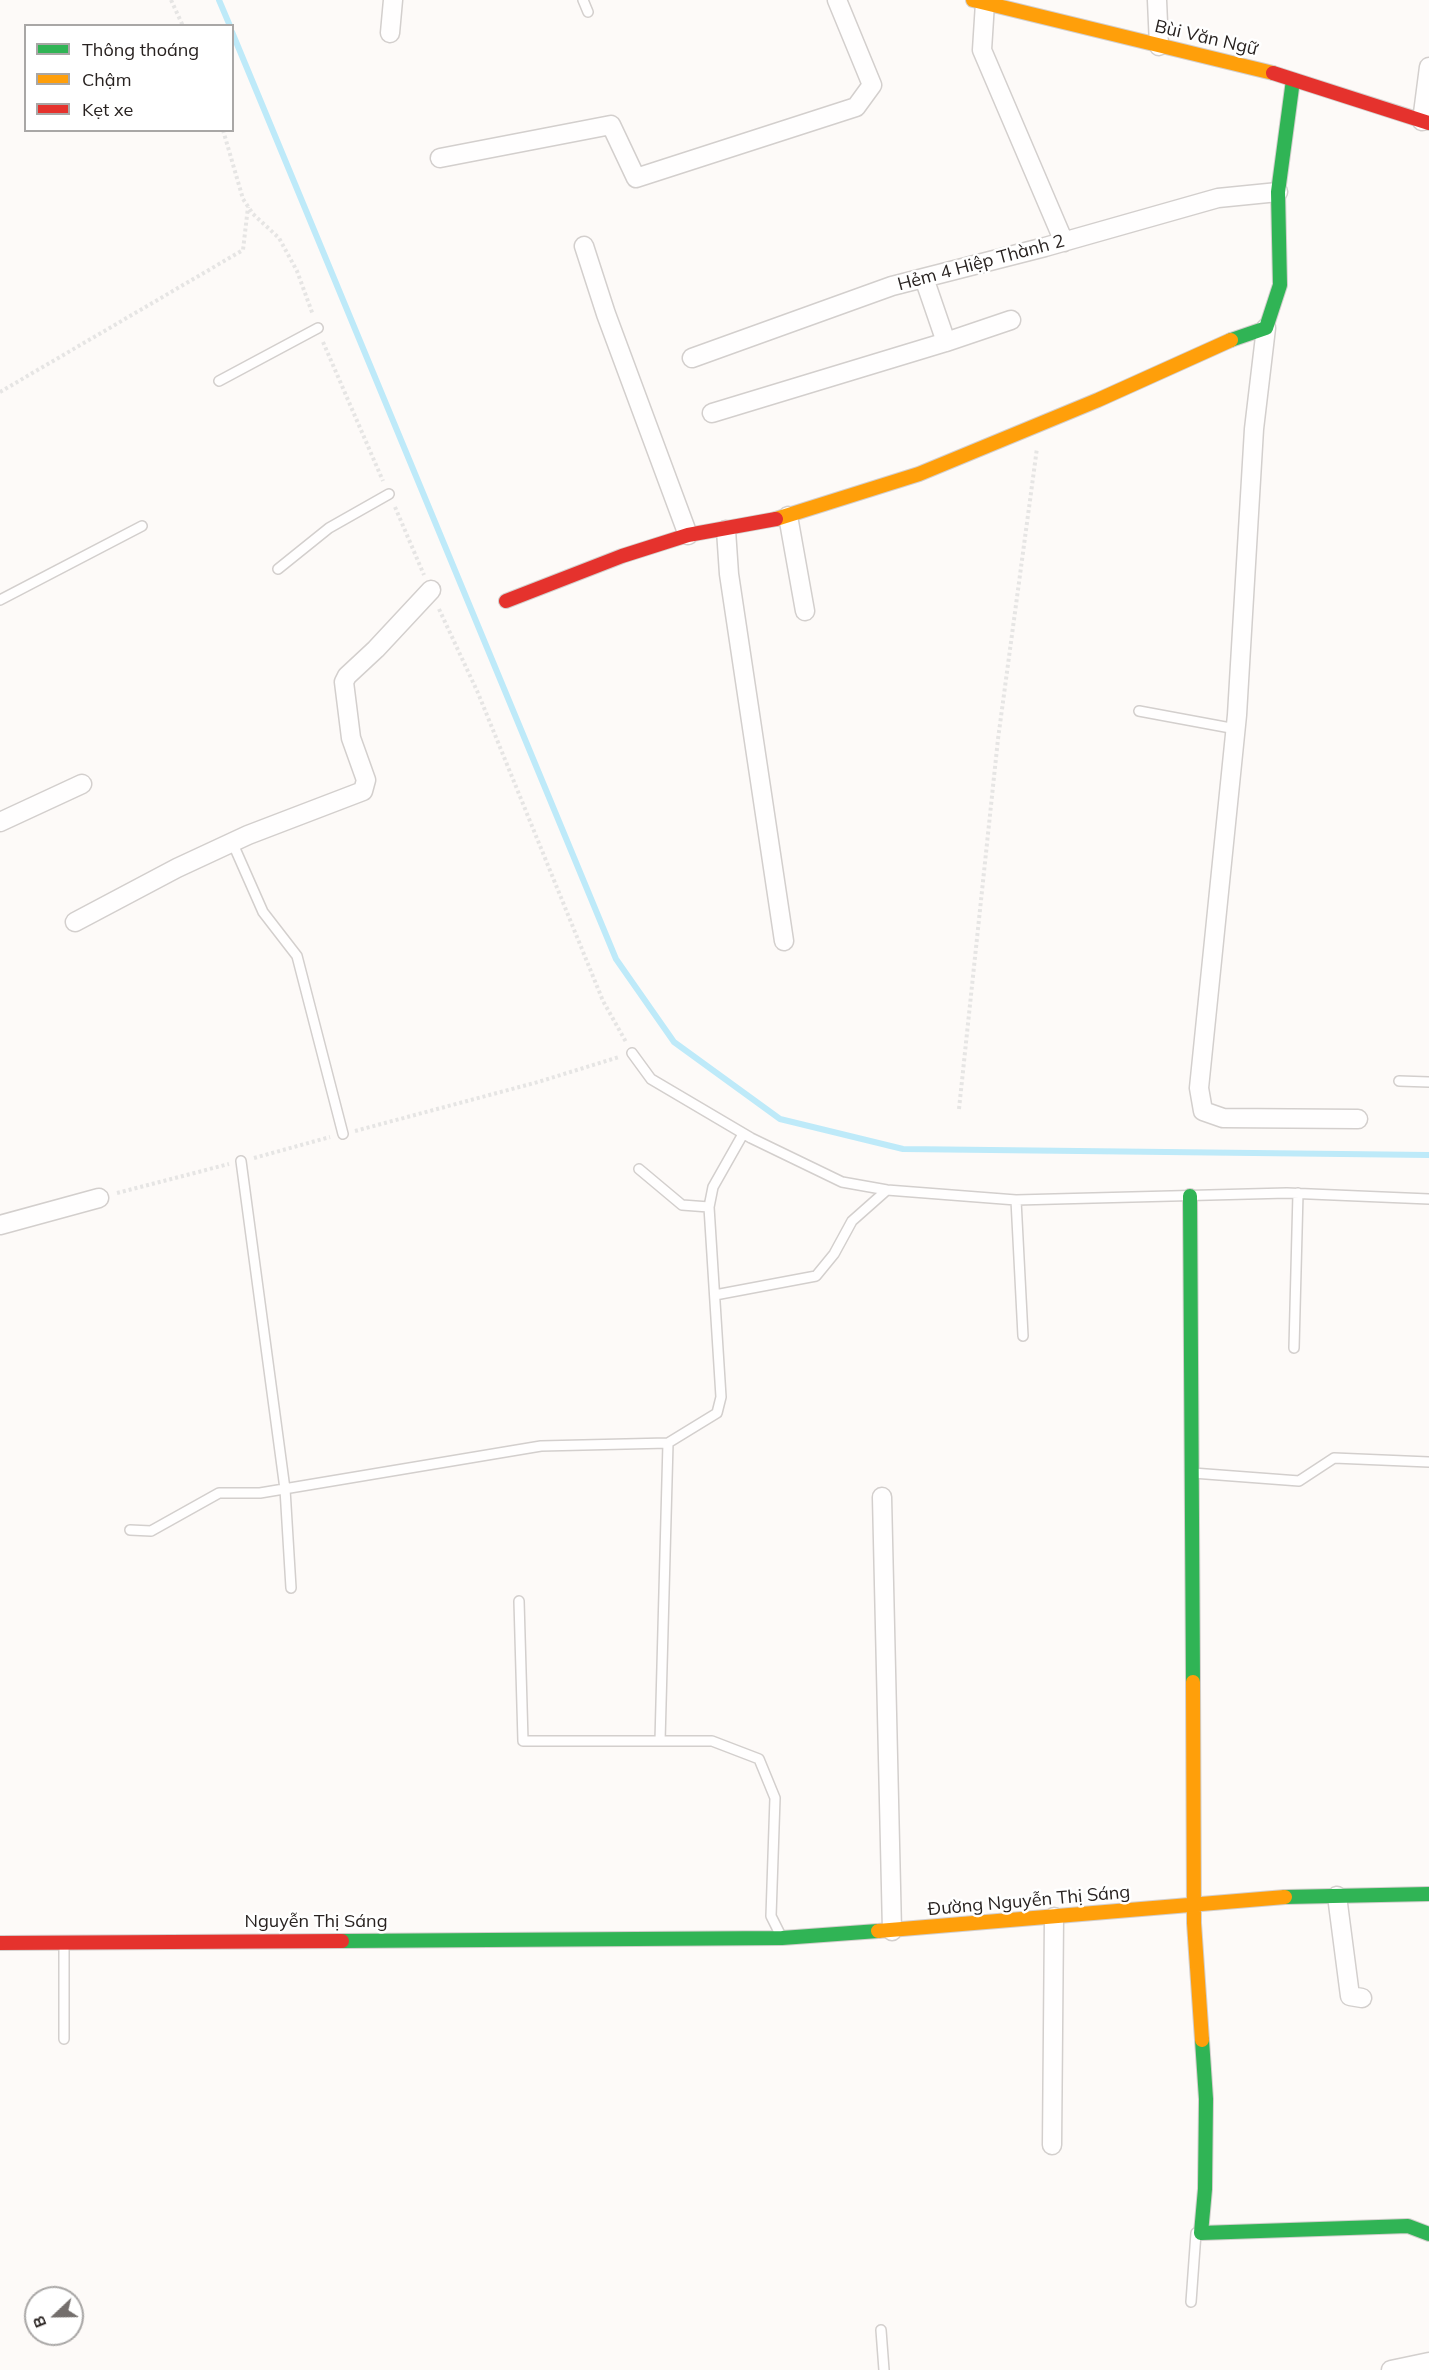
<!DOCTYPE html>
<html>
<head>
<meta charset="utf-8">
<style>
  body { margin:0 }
  #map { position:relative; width:1429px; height:2370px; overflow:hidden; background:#fdfaf8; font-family:Mulish,sans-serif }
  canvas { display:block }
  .legend { position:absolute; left:24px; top:24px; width:210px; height:108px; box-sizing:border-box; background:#fff; border:2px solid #a9a7a6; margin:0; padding:8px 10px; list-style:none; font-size:18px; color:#282220 }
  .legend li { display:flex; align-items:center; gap:12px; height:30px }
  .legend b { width:30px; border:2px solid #a9a7a6 }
  .north { position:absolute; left:24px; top:2286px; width:60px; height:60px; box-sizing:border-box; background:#fff; border:2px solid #a9a7a6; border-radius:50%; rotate:248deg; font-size:16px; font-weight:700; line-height:24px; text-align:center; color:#282220 }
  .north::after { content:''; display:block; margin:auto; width:21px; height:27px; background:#736e6c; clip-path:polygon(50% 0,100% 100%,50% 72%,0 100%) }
</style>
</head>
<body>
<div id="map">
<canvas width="1429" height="2370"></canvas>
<ul class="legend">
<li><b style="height:8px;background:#30b455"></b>Thông thoáng</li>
<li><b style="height:8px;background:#ff9f0a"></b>Chậm</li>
<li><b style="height:8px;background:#e5322d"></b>Kẹt xe</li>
</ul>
<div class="north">B</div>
</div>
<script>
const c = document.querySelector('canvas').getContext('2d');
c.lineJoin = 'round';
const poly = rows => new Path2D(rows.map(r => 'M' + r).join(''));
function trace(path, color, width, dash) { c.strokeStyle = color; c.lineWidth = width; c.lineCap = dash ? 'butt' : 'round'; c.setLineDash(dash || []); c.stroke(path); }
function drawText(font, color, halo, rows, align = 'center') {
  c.font = font + ' Mulish,sans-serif'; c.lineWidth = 5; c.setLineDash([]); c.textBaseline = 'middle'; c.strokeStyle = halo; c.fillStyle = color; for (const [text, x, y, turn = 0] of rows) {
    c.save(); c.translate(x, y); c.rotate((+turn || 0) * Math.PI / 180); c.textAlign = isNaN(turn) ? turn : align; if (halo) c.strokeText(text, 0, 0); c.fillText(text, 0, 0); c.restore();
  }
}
const stream = poly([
  [219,0,230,26],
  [232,32,616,959,674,1042,780,1119,903,1149,1429,1155]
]);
const path = poly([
  [171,0,183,26],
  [223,130,243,199,253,214,279,238,297,271,313,315],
  [323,342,383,481],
  [0,392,243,250,248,207],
  [395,507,424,575],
  [439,609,478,693,603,1001,626,1042],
  [959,1109,998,739,1037,448],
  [355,1131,538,1082,619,1057],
  [254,1158,330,1137],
  [117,1193,229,1164]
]);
const lane = poly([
  [583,0,588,12],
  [219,381,318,328],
  [278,569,329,528,389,494],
  [0,600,142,526],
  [1139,711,1236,729],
  [233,844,263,912,297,956,343,1134],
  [632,1053,651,1079,751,1138,842,1182,887,1190,1016,1200,1287,1193,1429,1199],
  [1399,1081,1429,1082],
  [241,1161,285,1489,291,1588],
  [639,1169,682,1205,709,1207],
  [1016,1200,1023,1336],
  [715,1295,816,1276,834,1254,852,1221,887,1190],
  [1294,1348,1298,1193],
  [668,1443,717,1413,721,1397,709,1207,713,1187,743,1134],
  [1193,1473,1299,1481,1334,1458,1429,1462],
  [130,1530,151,1531,219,1493,260,1493,541,1446,668,1443,660,1741],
  [519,1601,523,1741,712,1741,759,1759,775,1798,771,1916,781,1936],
  [64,2039,64,1943],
  [1191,2302,1196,2233],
  [881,2330,884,2370]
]);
const street = poly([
  [1157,0,1159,46],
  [985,3,982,50,1064,242],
  [390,33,393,0],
  [1422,121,1429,67],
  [440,158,611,125,636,178,856,107,872,85,837,0],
  [584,246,606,314,688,535],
  [1266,328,1254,429,1237,715,1199,1088,1203,1111,1223,1118,1358,1119],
  [946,342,1011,320],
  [692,358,892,286,1045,247,1218,198,1278,192],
  [712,413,946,342,924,278],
  [788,516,805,611],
  [726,530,729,574,784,941],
  [0,822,82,784],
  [75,922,177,868,248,835,363,791,366,780,351,738,344,682,347,676,376,649,431,590],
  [0,1225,99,1198],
  [882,1497,892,1931],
  [1337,1896,1350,1996,1362,1998],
  [1052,2145,1054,1917],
  [1391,2370,1429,2362]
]);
const fast = poly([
  [1231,340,1266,328,1280,285,1278,192,1293,80],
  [1190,1196,1193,1682],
  [1285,1897,1429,1894],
  [342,1941,782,1938,878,1931],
  [1202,2040,1206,2099,1205,2189,1201,2233,1408,2226,1429,2234]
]);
const slow = poly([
  [973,0,1273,73],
  [776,519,919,474,1098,400,1231,340],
  [1193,1682,1194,1923,1202,2040],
  [878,1931,1285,1897]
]);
const jam = poly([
  [1273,73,1429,123],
  [506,601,622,556,688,535,776,519],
  [0,1943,342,1941]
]);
const streetNames = [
  ["Bùi Văn Ngữ",1206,38,13],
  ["Hẻm 4 Hiệp Thành 2",981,263,-15],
  ["Đường Nguyễn Thị Sáng",1029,1901,-5],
  ["Nguyễn Thị Sáng",316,1922]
];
trace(stream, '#beeaf9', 6);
trace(lane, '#d3cfcd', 12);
trace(street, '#d3cfcd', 21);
trace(fast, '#d3cfcd', 16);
trace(slow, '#d3cfcd', 16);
trace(jam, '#d3cfcd', 16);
trace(path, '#e6e5e4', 4, [3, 3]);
trace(lane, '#fffefe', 9);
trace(street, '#fffefe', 18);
trace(fast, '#30b455', 14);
trace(slow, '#ff9f0a', 14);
trace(jam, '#e5322d', 14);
drawText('18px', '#282220', '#fff', streetNames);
</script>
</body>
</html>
